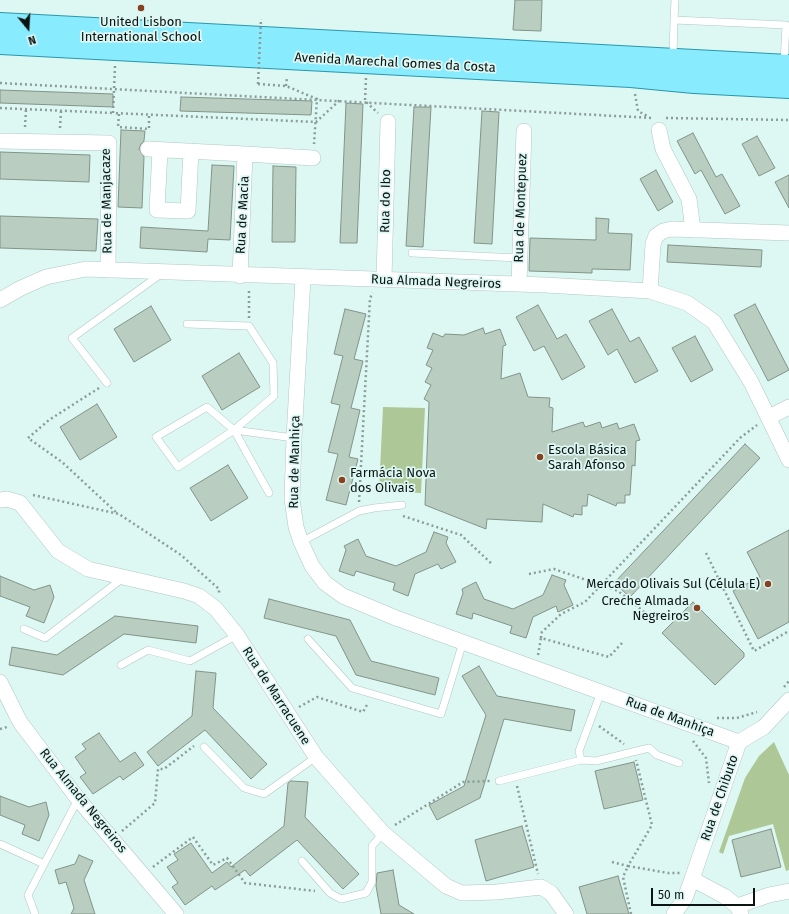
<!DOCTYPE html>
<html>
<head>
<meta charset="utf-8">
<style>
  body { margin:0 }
  #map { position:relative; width:789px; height:914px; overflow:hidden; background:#ddf7f3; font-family:"Fira Sans",sans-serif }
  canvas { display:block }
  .north { position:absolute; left:8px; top:8px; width:40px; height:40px; -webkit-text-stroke:3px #ddf7f3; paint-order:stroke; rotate:162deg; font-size:11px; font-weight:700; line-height:16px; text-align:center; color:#0b1413 }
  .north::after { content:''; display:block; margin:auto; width:14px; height:18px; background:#0b1413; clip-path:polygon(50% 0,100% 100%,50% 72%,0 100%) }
  .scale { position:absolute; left:651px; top:888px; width:104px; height:18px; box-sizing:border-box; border:2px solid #0b1413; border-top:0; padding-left:5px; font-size:12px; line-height:14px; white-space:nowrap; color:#0b1413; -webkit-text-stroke:3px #ddf7f3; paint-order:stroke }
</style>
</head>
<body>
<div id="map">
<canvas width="789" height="914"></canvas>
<div class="north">N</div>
<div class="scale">50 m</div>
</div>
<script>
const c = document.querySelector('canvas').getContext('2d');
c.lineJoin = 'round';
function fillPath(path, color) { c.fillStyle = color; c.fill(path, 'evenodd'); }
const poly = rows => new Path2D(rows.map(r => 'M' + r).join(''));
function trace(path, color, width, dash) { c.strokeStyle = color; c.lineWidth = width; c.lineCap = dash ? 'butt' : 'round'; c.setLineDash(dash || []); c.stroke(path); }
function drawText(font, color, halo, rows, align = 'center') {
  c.font = font + ' "Fira Sans",sans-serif'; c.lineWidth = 3.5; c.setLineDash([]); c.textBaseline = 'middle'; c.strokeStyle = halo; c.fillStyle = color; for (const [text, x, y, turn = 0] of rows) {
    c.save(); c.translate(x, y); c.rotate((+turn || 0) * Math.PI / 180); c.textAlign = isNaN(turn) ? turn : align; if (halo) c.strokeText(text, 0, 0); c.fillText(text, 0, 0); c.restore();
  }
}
const green = poly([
  [383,407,425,408,421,493,379,491],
  [774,742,789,775,789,870,786,871,773,824,729,836,723,854,719,852,745,778,759,756]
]);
const building = poly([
  [515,0,542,0,541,31,513,30,515,0],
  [0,90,113,94,113,107,0,103,0,90],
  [181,97,312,101,311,115,180,111,181,97],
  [346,103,363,104,357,243,340,243,346,103],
  [414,107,431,107,423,247,406,246,414,107],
  [482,111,499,112,492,244,474,243,482,111],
  [121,130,145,131,144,141,141,144,139,149,144,157,142,208,118,207,121,130],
  [693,133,716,177,722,174,740,206,725,214,701,170,695,174,677,141,693,133],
  [757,136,775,168,759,176,742,144,757,136],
  [0,152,90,155,89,182,0,179,0,152],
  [212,165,234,166,230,240,208,239,207,252,140,248,141,227,208,231,212,165],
  [273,166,296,167,295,242,272,242,273,166],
  [656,170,673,202,658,211,640,179,656,170],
  [789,175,789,208,775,182,789,175],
  [0,216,98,219,96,251,0,248,0,216],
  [596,218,609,219,608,233,632,234,630,270,592,269,592,273,529,271,530,238,596,240,596,218],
  [668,245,762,250,761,267,667,262,668,245],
  [755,304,789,370,768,381,734,315,755,304],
  [538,305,557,339,566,334,585,367,562,380,544,346,534,351,516,317,538,305],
  [151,306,171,340,134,362,114,329,151,306],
  [345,309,366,314,354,359,363,361,351,408,360,410,349,457,358,459,346,505,326,500,338,454,328,452,340,405,331,403,343,356,334,354,345,309],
  [612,309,630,342,639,337,658,371,635,383,617,349,608,355,589,321,612,309],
  [483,328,485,334,500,329,506,345,503,346,501,379,520,373,528,397,550,398,549,407,553,408,552,432,583,422,585,427,600,422,602,428,617,423,619,429,634,424,640,440,636,441,635,466,632,465,630,495,625,495,625,503,617,503,616,506,588,494,587,506,582,506,582,515,574,514,573,517,543,504,542,522,487,519,486,529,425,505,429,402,424,399,431,385,425,382,432,368,426,365,433,350,427,348,433,333,443,337,445,334,464,335,483,328],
  [695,336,713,370,691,382,672,348,695,336],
  [239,353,260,387,222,410,202,376,239,353],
  [97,404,117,437,80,460,60,427,97,404],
  [745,444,760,458,630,597,614,583,745,444],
  [228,465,248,498,211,521,190,488,228,465],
  [789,530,789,622,758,639,733,591,760,577,747,552,789,530],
  [434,532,448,537,446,543,456,562,441,569,438,564,415,574,408,596,393,590,395,583,356,571,354,576,339,571,346,550,344,546,358,539,366,556,396,566,426,552,434,532],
  [552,575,566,580,564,585,573,605,558,612,556,606,533,617,526,638,510,633,512,626,473,613,472,619,456,614,463,593,462,589,476,582,484,599,513,609,543,595,552,575],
  [0,576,34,590,50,585,54,597,44,623,26,616,30,607,0,596,0,576],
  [269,599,350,620,371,661,439,678,435,695,356,675,336,636,264,618,269,599],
  [693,602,744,653,744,657,715,685,662,633,693,602],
  [115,616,198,626,196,643,124,634,63,675,9,665,12,647,57,655,115,616],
  [479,666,497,696,575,710,571,731,504,719,480,798,437,820,429,805,464,786,486,715,462,676,479,666],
  [196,671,216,673,213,708,267,764,251,779,205,730,158,766,147,752,192,716,196,671],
  [99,733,120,762,135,752,144,765,123,780,120,776,93,794,80,777,86,773,75,757,86,749,82,744,99,733],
  [634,762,643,800,604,809,595,771,634,762],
  [291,781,308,782,305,817,359,874,343,889,297,840,250,876,245,870,215,890,212,886,185,905,172,887,178,883,167,867,178,860,174,854,191,843,212,873,227,862,231,867,284,826,288,783,291,781],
  [0,796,29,807,46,802,49,815,39,841,22,834,25,825,0,815,0,796],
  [522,826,534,867,486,881,475,840,522,826],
  [771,829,781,867,741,877,732,840,771,829],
  [79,855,93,861,84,880,95,914,71,914,74,908,66,882,59,884,55,870,75,864,79,855],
  [393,870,399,905,414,914,381,914,376,886,377,873,393,870],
  [618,876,629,914,587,914,579,887,618,876]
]);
const path = poly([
  [115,66,113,113,316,122,340,100],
  [366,78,365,101,378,113],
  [0,83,653,118],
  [258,84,286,86,317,99,314,144],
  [286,86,287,77],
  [635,94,638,111,649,117],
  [0,108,113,113],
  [119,114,118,127,149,129,149,115],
  [666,118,789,120],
  [25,127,26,109],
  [60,128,61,111],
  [249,318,249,289],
  [99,388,49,420,28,438,62,462,118,514],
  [33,495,119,514,181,555,219,589,219,594],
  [359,502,370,298,373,293],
  [403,516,461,535,492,564],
  [706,553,754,651,789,631],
  [529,574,554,569,601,585,618,591,648,615],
  [541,638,541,633,561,614,585,602,740,438,757,425],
  [538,655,541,638,609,657,622,643],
  [784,687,789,681],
  [299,707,317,697,363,712,368,703],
  [717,718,737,718,757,712],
  [599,726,624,744],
  [0,729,7,727],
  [693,741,706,758,709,783],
  [517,786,538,874],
  [395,825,463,782,490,781],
  [122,831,155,803,158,769,164,769,194,746],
  [612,862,628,866,652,825,636,760],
  [153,867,193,837,213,865,227,858,245,883,315,891],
  [631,914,623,877,628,866,668,873,681,873]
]);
const service = poly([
  [674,20,675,0],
  [673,57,674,20,786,25,784,63],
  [412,253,519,258],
  [187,324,249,326,273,363,274,396,234,430,269,493],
  [107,383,72,338,161,274],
  [234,430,178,467,156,437,207,407,234,430,294,438],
  [301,542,359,511,374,508,402,505],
  [24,629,45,638,123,578],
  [308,639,352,688,441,714,463,642],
  [121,665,148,650,190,661,237,635],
  [204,747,244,788,264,794,316,757],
  [581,760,596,761,649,748,657,755,679,763],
  [499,781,581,760,579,751,601,692],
  [0,844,44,864],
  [302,861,330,893,341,899,366,893,372,882,372,846,383,833],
  [35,914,28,895,78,799]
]);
const minor = poly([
  [659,130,663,149,689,199,693,230],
  [0,141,109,143,108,270],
  [148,149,245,154,240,276],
  [160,150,157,210,188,211,191,151],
  [245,154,313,158],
  [303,278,294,438,292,499,296,527,301,542,312,566,325,583,343,596,396,618,739,742],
  [384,280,388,122],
  [519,284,524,131],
  [650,291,653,244,656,236,663,231,672,229,789,233],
  [0,300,21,288,46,277,86,269,545,285,650,291,687,303,714,322,751,382,789,460],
  [769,417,789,407],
  [0,500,7,499,20,503,58,551,88,569,184,591,199,596,216,609,237,635,316,757,383,833,446,886,462,893,497,892,541,887,551,893,566,914],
  [0,682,20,722,78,799,176,914],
  [692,879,724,896,737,906,741,914],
  [737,906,769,895,789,891],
  [674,914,685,898,692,879,739,742,764,727,789,700]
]);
const primary = poly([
  [0,24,789,66],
  [0,43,631,76,694,82,789,87]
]);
const pathBridge = poly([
  [258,84,261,19]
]);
const markers = [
  [141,8,4,"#88411f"],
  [540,457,4,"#88411f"],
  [342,480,4,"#88411f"],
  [768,584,4,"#88411f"],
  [697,608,4,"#88411f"]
];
const poiNames = [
  ["United Lisbon",141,22,"center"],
  ["International School",141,37,"center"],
  ["Escola Básica",548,450],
  ["Sarah Afonso",548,465],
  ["Farmácia Nova",350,473],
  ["dos Olivais",350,488],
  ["Mercado Olivais Sul (Célula E)",760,584,"right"],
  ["Creche Almada",689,601,"right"],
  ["Negreiros",689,616,"right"]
];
const streetNames = [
  ["Avenida Marechal Gomes da Costa",395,63,3],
  ["Rua de Manjacaze",107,201,-91],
  ["Rua do Ibo",386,201,-89],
  ["Rua de Montepuez",521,208,-88],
  ["Rua de Macia",243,215,-87],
  ["Rua Almada Negreiros",436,282,2],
  ["Rua de Manhiça",295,462,-89],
  ["Rua de Marracuene",276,696,57],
  ["Rua de Manhiça",670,717,20],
  ["Rua de Chibuto",720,798,-71],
  ["Rua Almada Negreiros",83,801,51]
];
fillPath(green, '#aec796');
fillPath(building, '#b9cdc0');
trace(building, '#829489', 1);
trace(service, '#b0c8c5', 8);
trace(minor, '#b0c8c5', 16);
trace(primary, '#2997ab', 24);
trace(path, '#8a9d9a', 2.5, [2, 3]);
trace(service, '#fff', 7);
trace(minor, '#fff', 15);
trace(primary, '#88ebfe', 22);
trace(pathBridge, '#8a9d9a', 2.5, [2, 3]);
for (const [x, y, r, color] of markers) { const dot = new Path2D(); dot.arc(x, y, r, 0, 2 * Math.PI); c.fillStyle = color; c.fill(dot); trace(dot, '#ddf7f3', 1.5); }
drawText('13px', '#0b1413', '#ddf7f3', poiNames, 'left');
drawText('13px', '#0b1413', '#ddf7f3', streetNames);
</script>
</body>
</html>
